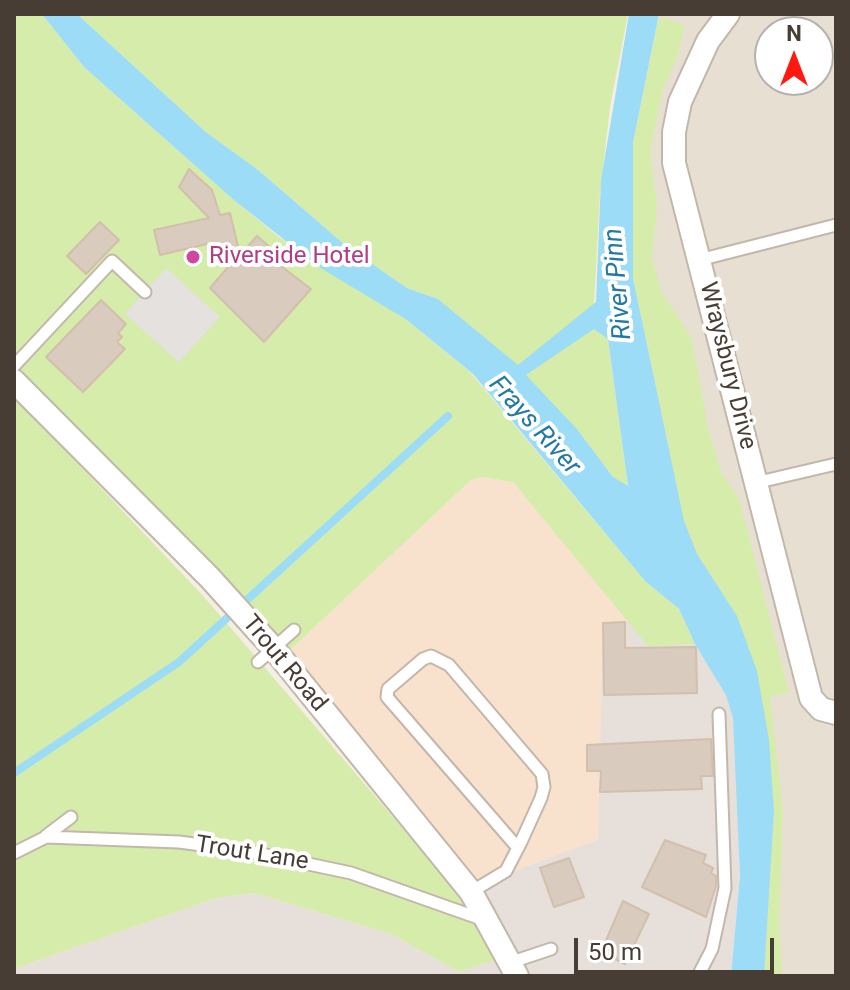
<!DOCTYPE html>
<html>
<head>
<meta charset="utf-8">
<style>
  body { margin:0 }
  #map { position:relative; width:850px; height:990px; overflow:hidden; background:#f4eee5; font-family:Roboto,sans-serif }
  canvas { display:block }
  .frame { position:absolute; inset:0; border:16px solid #473d34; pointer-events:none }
  .north { position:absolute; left:754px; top:16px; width:80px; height:80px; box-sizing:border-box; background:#fff; border:2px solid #b5b1ae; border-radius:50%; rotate:0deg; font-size:22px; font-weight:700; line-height:32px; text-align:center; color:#473d34 }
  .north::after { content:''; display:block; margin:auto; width:28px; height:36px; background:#ff1911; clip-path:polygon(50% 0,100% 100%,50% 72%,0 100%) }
  .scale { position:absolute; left:574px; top:938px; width:200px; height:36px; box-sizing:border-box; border:4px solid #473d34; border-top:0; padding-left:10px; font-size:24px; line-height:28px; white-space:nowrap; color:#473d34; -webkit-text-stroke:6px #fff; paint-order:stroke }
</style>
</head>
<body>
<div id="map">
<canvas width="850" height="990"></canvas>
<div class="frame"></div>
<div class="north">N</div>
<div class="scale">50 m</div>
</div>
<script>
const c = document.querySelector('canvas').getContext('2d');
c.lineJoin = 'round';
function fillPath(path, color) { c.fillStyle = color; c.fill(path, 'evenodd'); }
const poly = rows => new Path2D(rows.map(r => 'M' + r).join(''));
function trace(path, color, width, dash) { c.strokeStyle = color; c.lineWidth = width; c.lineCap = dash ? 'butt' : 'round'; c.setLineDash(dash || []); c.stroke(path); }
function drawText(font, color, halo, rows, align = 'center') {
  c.font = font + ' Roboto,sans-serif'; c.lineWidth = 8; c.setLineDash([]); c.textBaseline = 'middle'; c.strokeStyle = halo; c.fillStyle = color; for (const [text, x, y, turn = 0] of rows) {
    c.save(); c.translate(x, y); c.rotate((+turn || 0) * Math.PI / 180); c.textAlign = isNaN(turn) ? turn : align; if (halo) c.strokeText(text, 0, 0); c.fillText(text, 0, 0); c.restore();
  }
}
const residential = poly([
  [659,14,836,14,836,976,764,976,641,331,653,48],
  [770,32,818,32,818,80,770,80]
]);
const commercial = poly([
  [482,477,513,482,630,622,604,623,598,841,503,875,471,892,413,801,287,653,471,480]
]);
const industrial = poly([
  [630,622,648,646,695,644,726,695,733,718,740,875,731,976,521,976,471,892,503,875,598,840,603,623],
  [254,893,391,934,459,972,502,958,510,976,14,976,14,969,216,898]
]);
const green = poly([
  [14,14,42,14,84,67,235,201,279,237,407,320,470,372,645,581,679,609,695,644,648,646,513,482,482,477,471,480,287,653,14,373],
  [77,14,628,14,610,107,600,194,594,305,518,366,438,299,407,288,345,245,257,169,207,133],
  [664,17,685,26,677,58,663,89,650,152,657,208,652,259,662,292,692,339,708,429,721,472,739,498,789,693,770,697,783,812,779,920,782,976,764,976,737,616,697,554,684,521,633,278,633,143,658,20],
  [594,328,608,339,628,487,613,477,577,429,525,375],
  [14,396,205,598,459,894,502,958,459,972,391,934,254,893,216,898,14,969,14,855,44,834,14,850]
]);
const parking = poly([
  [166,268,220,317,179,362,125,314]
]);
const water = poly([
  [42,14,77,14,207,133,257,169,345,245,407,288,438,299,518,365,596,302,601,180,629,14,659,14,633,143,633,278,684,521,697,554,737,616,757,671,769,740,774,811,764,976,731,976,740,875,733,718,726,695,695,644,679,609,645,581,473,374,407,320,319,267,235,201,84,67],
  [594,329,608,339,628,486,613,477,577,429,526,375]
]);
const stream = poly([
  [14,773,179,662,448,416]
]);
const building = poly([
  [189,169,212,190,220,215,230,213,240,255,257,236,278,254,277,263,311,289,264,342,210,288,229,266,207,244,160,255,154,230,209,218,179,187,189,169],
  [100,222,119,240,86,274,67,256,100,222],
  [101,300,126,324,118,333,122,337,117,342,125,349,83,392,46,357,101,300],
  [625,622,625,648,696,647,697,693,604,695,603,623,625,622],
  [711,739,713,776,701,776,702,789,600,792,601,771,587,771,587,745,711,739],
  [665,840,706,855,703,863,713,868,711,873,716,876,716,886,706,917,642,887,665,840],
  [569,858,584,897,554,907,540,868,569,858],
  [623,901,649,914,625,964,601,952,623,901]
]);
const lane = poly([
  [699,260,836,225],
  [14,366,112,261,145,292],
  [759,482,836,464],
  [258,662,294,630],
  [46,836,71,817],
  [14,853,46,837,179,842,247,851,351,873,484,920],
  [471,892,506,871,521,842,541,798,544,787,542,774,449,665,431,656,423,659,388,689,387,697,518,848],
  [512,962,551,949],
  [698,976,712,949,725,888,719,714]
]);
const street = poly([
  [728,14,708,41,680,102,674,132,674,163,811,698,821,709,836,713],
  [14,381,210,578,274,649,471,892,517,976]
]);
const markers = [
  [193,257,8,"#d1479c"]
];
const hotelNames = [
  ["Riverside Hotel",209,257]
];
const streetNames = [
  ["Wraysbury Drive",727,366,76],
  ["Trout Road",284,664,50],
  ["Trout Lane",252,854,9]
];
const waterNames = [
  ["River Pinn",619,284,-95],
  ["Frays River",534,426,48]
];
fillPath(residential, '#e8dfd3');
fillPath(commercial, '#f8e2ce');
fillPath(industrial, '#e6dfda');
fillPath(green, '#d6ecab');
fillPath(parking, '#e4e1de');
fillPath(water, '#9cdcf6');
trace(stream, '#9cdcf6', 8);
fillPath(building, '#d9cbbd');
trace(building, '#d2bfac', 2);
trace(lane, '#c3b7aa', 15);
trace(street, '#c3b7aa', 26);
trace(lane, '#fff', 11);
trace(street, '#fff', 22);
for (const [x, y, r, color] of markers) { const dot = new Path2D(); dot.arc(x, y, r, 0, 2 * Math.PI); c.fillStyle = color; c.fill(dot); trace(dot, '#fff', 3); }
drawText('24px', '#b23c85', '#fff', hotelNames, 'left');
drawText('24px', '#473d34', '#fff', streetNames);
drawText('italic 26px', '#227aa2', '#fff', waterNames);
</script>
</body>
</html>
